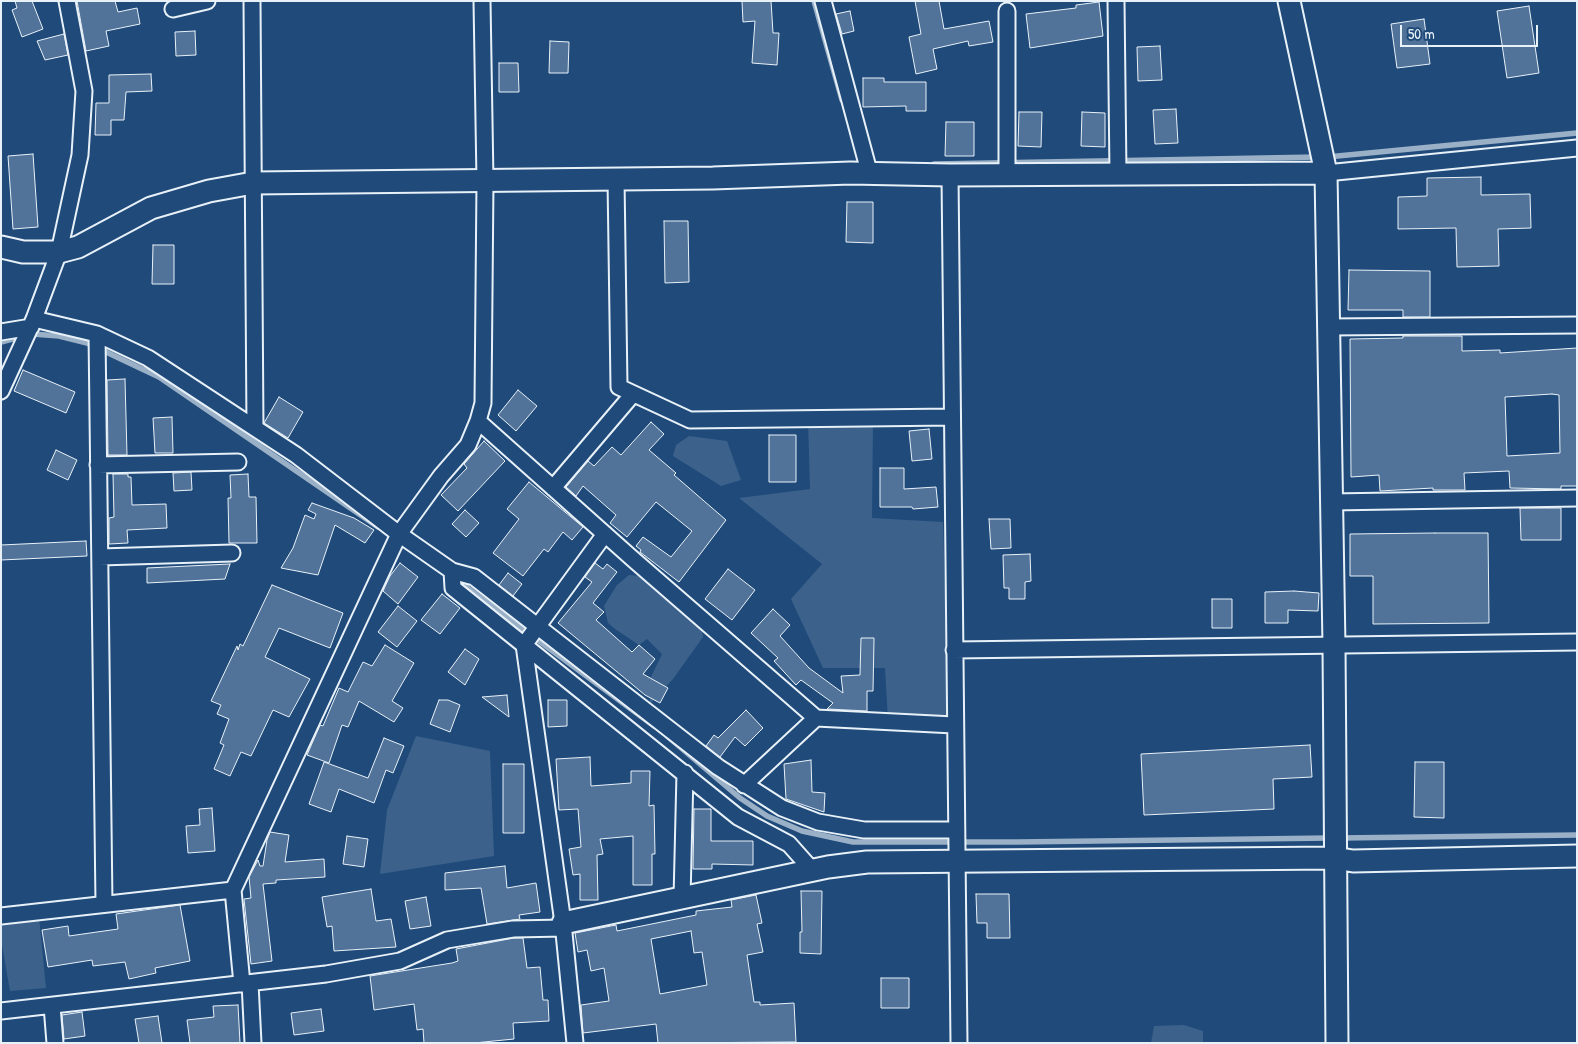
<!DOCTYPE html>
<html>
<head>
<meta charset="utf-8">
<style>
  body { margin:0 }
  #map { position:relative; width:1578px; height:1044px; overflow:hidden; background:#1f4a7a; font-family:"Patrick Hand",sans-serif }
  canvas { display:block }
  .frame { position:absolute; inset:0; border:2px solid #e8f1f8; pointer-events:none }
  .scale { position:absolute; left:1400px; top:25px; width:138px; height:22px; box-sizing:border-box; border:2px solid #e8f1f8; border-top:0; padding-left:6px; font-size:15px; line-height:18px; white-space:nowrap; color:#e8f1f8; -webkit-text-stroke:4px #1f4a7a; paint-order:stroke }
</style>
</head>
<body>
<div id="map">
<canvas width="1578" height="1044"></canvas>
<div class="frame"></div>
<div class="scale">50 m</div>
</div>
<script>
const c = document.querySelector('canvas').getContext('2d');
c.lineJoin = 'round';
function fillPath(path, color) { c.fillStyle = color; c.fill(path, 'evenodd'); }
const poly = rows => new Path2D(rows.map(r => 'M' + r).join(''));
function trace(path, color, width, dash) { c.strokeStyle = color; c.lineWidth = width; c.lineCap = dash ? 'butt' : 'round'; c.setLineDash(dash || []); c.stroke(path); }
const green = poly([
  [873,418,872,518,943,522,949,725,888,721,885,668,823,668,791,599,822,564,739,498,810,489,808,419],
  [689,436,727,441,741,480,721,486,673,456,676,445],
  [629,575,642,576,700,617,703,637,673,679,650,704,649,681,662,654,647,639,639,645,615,629,608,623,604,606,617,585],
  [416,736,490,751,494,856,380,874,387,810],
  [39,917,46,988,10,991,1,939,1,923],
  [1184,1025,1203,1031,1203,1043,1151,1043,1154,1026]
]);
const stream = poly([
  [814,1,842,100],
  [1327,157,1577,133],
  [934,164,1318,157],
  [1,342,32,334,59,336,87,343,159,377,378,527],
  [454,578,654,726],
  [667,736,740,798,767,816,802,831,853,842,1017,842,1330,838],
  [1340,838,1577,835]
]);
const building = poly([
  [15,1,32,1,43,29,22,37,12,10,17,8,15,1],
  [77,1,115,1,118,12,137,8,140,24,106,31,109,46,86,51,77,1],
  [742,1,771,1,773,33,779,33,777,65,752,63,755,21,743,22,742,1],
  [915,1,939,1,944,29,989,21,993,42,969,46,968,41,933,49,937,69,916,74,909,37,921,34,915,1],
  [1099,2,1103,36,1030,48,1026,14,1076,8,1076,5,1099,2],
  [1529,6,1539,73,1507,78,1497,11,1529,6],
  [850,11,854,31,842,34,836,14,850,11],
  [1424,19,1430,64,1397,68,1391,24,1424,19],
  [195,31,196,55,176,56,175,32,195,31],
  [64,34,68,55,45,60,37,41,64,34],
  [550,41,569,42,568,73,549,73,550,41],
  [1160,46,1162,80,1138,81,1137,47,1160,46],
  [499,63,518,63,519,92,499,92,499,63],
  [151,74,152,91,126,92,124,120,111,120,111,135,95,135,96,103,109,103,109,75,151,74],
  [863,78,884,78,884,82,926,82,926,111,906,111,906,106,863,107,863,78],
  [1176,109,1178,143,1155,144,1153,110,1176,109],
  [1019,112,1042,112,1041,147,1018,146,1019,112],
  [1082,112,1105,113,1105,147,1081,146,1082,112],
  [946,122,974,122,974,156,945,156,946,122],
  [33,154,38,227,13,229,8,156,33,154],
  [1481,177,1481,195,1530,194,1531,228,1498,229,1499,266,1457,267,1456,228,1398,229,1398,197,1427,196,1427,178,1481,177],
  [847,202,873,202,873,243,846,242,847,202],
  [664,221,688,221,689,282,665,283,664,221],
  [153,245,174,245,174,284,152,284,153,245],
  [1349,270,1430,271,1430,317,1403,317,1403,310,1348,310,1349,270],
  [1403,336,1462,336,1462,351,1500,350,1500,353,1577,348,1577,486,1561,486,1561,489,1510,488,1509,471,1464,473,1465,490,1433,490,1433,488,1380,491,1379,475,1351,477,1350,339,1403,338,1403,336],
  [1552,394,1559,395,1560,453,1507,456,1505,397,1552,394],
  [23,370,75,392,66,413,14,391,23,370],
  [125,379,127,455,108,455,107,380,125,379],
  [518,390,537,406,516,431,498,415,518,390],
  [279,397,303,412,288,438,264,423,279,397],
  [172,417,173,453,155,453,153,418,172,417],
  [651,422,664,434,649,450,676,473,674,475,726,520,679,582,640,552,641,550,636,546,643,537,671,557,692,531,656,502,627,537,610,523,616,515,583,486,576,496,566,487,588,461,594,466,612,447,621,455,651,422],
  [929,429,932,459,912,461,909,431,929,429],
  [769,435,796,435,796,482,769,482,769,435],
  [484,441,505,461,458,511,441,495,467,468,464,464,484,441],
  [56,450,77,460,68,480,47,470,56,450],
  [880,468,904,468,904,489,936,487,938,507,913,509,912,507,880,507,880,468],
  [191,472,192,490,174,491,173,473,191,472],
  [113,474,128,474,128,477,131,477,132,505,166,504,167,528,127,530,128,543,109,544,109,518,114,517,113,474],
  [248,474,249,497,256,497,257,543,229,543,228,498,231,498,230,475,248,474],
  [529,482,583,527,572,540,563,532,548,552,544,549,523,576,493,553,519,519,507,509,529,482],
  [312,503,354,518,374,530,365,543,335,525,318,575,281,568,293,548,305,515,314,519,316,514,308,510,312,503],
  [1520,508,1561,508,1561,540,1521,540,1520,508],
  [465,510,479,523,466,537,452,524,465,510],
  [989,519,1010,519,1011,548,991,549,989,519],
  [1435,533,1488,533,1489,623,1373,624,1373,576,1350,576,1350,534,1435,533],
  [86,541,87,556,1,560,1,545,86,541],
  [1030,554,1031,581,1025,582,1025,599,1009,599,1009,588,1004,588,1003,555,1030,554],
  [400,563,418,577,398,604,383,591,390,576,400,563],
  [595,563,603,569,607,564,617,572,593,603,604,612,596,620,632,652,639,645,655,659,643,674,668,688,660,703,645,695,558,623,592,582,585,577,595,563],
  [230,564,225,579,147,583,147,568,230,564],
  [728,569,755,590,732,620,705,599,728,569],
  [508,573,522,584,513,596,499,585,508,573],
  [272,585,343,613,330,648,279,628,265,657,310,679,289,717,273,710,251,756,241,752,230,776,214,769,224,745,220,743,229,719,217,714,221,705,211,701,237,646,238,650,240,644,243,646,272,585],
  [1294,591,1319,593,1318,611,1288,610,1288,623,1265,623,1265,592,1294,591],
  [442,594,460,608,440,634,421,620,442,594],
  [1212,599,1232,599,1232,628,1212,628,1212,599],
  [398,606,417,621,397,647,378,632,398,606],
  [773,609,790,625,780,636,809,668,843,693,841,676,860,675,861,638,874,638,873,691,867,691,867,711,827,709,833,703,801,680,796,685,774,661,778,658,751,633,773,609],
  [385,645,414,663,392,701,403,708,394,722,359,701,348,727,342,725,329,763,307,755,320,725,323,726,339,688,348,692,363,662,372,666,385,645],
  [465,649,479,659,465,685,448,672,465,649],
  [507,695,509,717,482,697,507,695],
  [439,700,448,700,460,705,450,732,430,724,439,700],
  [548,700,567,700,567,726,548,727,548,700],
  [746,710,763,728,745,746,735,737,720,757,706,746,714,735,718,738,746,710],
  [384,738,404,746,393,773,386,770,374,803,339,789,331,812,309,804,324,762,368,778,384,738],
  [1310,745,1312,777,1273,779,1274,809,1144,815,1141,754,1310,745],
  [590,757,591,786,631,783,631,771,650,771,649,806,654,805,655,854,652,854,652,885,633,885,633,836,600,839,603,854,597,855,598,900,580,900,580,874,573,875,569,849,581,847,578,809,559,810,556,759,590,757],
  [811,760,812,792,825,793,824,812,786,799,784,764,811,760],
  [1415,762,1444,762,1444,818,1414,817,1415,762],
  [503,764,524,764,524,833,503,833,503,764],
  [212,808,215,851,188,853,186,826,200,825,199,809,212,808],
  [694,809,711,809,711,841,753,841,753,865,712,864,712,869,693,869,694,809],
  [270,832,289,835,285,862,324,859,325,877,276,880,276,883,263,884,272,961,251,964,244,899,251,898,249,877,258,860,260,866,263,866,267,840,270,832],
  [347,836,368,839,364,867,343,864,347,836],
  [505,866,507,888,536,883,540,912,519,915,520,919,487,924,481,888,445,890,445,873,505,866],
  [371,889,376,921,391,919,396,947,334,951,332,926,327,927,322,897,371,889],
  [801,891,822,891,821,954,800,953,800,932,802,932,801,891],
  [976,894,1009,894,1010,938,987,938,987,923,977,923,976,894],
  [756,895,762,923,757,924,763,952,747,955,754,1002,760,1002,760,1005,794,1003,796,1042,658,1043,656,1024,583,1033,581,1005,609,1001,604,968,591,971,587,950,578,952,575,933,616,925,617,931,696,915,696,911,732,907,731,900,756,895],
  [691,931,694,953,702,952,707,985,660,994,651,939,691,931],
  [426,897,431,926,410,929,405,901,426,897],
  [180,905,190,961,155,968,156,973,129,979,125,962,93,966,92,960,48,967,42,930,68,926,69,936,118,929,116,914,180,905],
  [514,938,523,938,527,968,540,967,543,1000,548,1000,549,1021,513,1023,514,1039,474,1043,424,1043,423,1029,417,1030,414,1004,374,1010,370,976,452,963,458,961,456,949,514,938],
  [881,978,909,978,909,1008,881,1008,881,978],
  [238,1005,240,1043,190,1043,187,1020,214,1017,213,1006,238,1005],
  [321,1009,324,1031,294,1035,291,1013,321,1009],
  [82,1012,85,1036,64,1039,62,1015,82,1012],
  [158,1016,162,1043,139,1043,135,1019,158,1016]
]);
const street = poly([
  [252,1,255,428],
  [823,1,870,175],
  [1116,1,1118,174],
  [173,9,207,1],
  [1326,173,1577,148],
  [950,175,959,1043],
  [1007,175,1007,11],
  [616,179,619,387,690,420,952,417],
  [34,319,97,334,148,358,296,455,399,534,452,571,453,588,738,817,789,844,813,871],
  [1328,327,1577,325],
  [1,332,31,327],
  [97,334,104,904],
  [1,391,34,319,59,252,80,155,84,91,67,1],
  [478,421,634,560,816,718,954,725],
  [98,465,238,462],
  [553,488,633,394],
  [1331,502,1577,498],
  [100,557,232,553],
  [452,571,474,577,718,767,782,808,818,822,864,830,955,830],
  [954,650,1577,642],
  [744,785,816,718],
  [682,899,685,773],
  [1,916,233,890],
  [250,983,253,1043],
  [242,984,233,890,399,534,441,476,468,445,478,421,483,403,485,181,482,1],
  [52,1006,55,1043],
  [1,1011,326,974,400,961,447,940,513,929,564,928],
  [575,1043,563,923,524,645,605,534]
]);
const secondary = poly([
  [1289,1,1326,173,1334,646,1337,1043],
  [1,247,23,252,59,252,78,247,151,208,209,191,253,183,713,178,850,173,950,175,1326,173],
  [563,923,828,867,867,862,1334,858,1353,861,1577,856]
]);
fillPath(green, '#3c628c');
trace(stream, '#9ab0c7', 5.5);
fillPath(building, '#517399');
trace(building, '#e8f1f8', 1);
trace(street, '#e8f1f8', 19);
trace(secondary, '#e8f1f8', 25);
trace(street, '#1f4a7a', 15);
trace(secondary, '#1f4a7a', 21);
</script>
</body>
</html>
